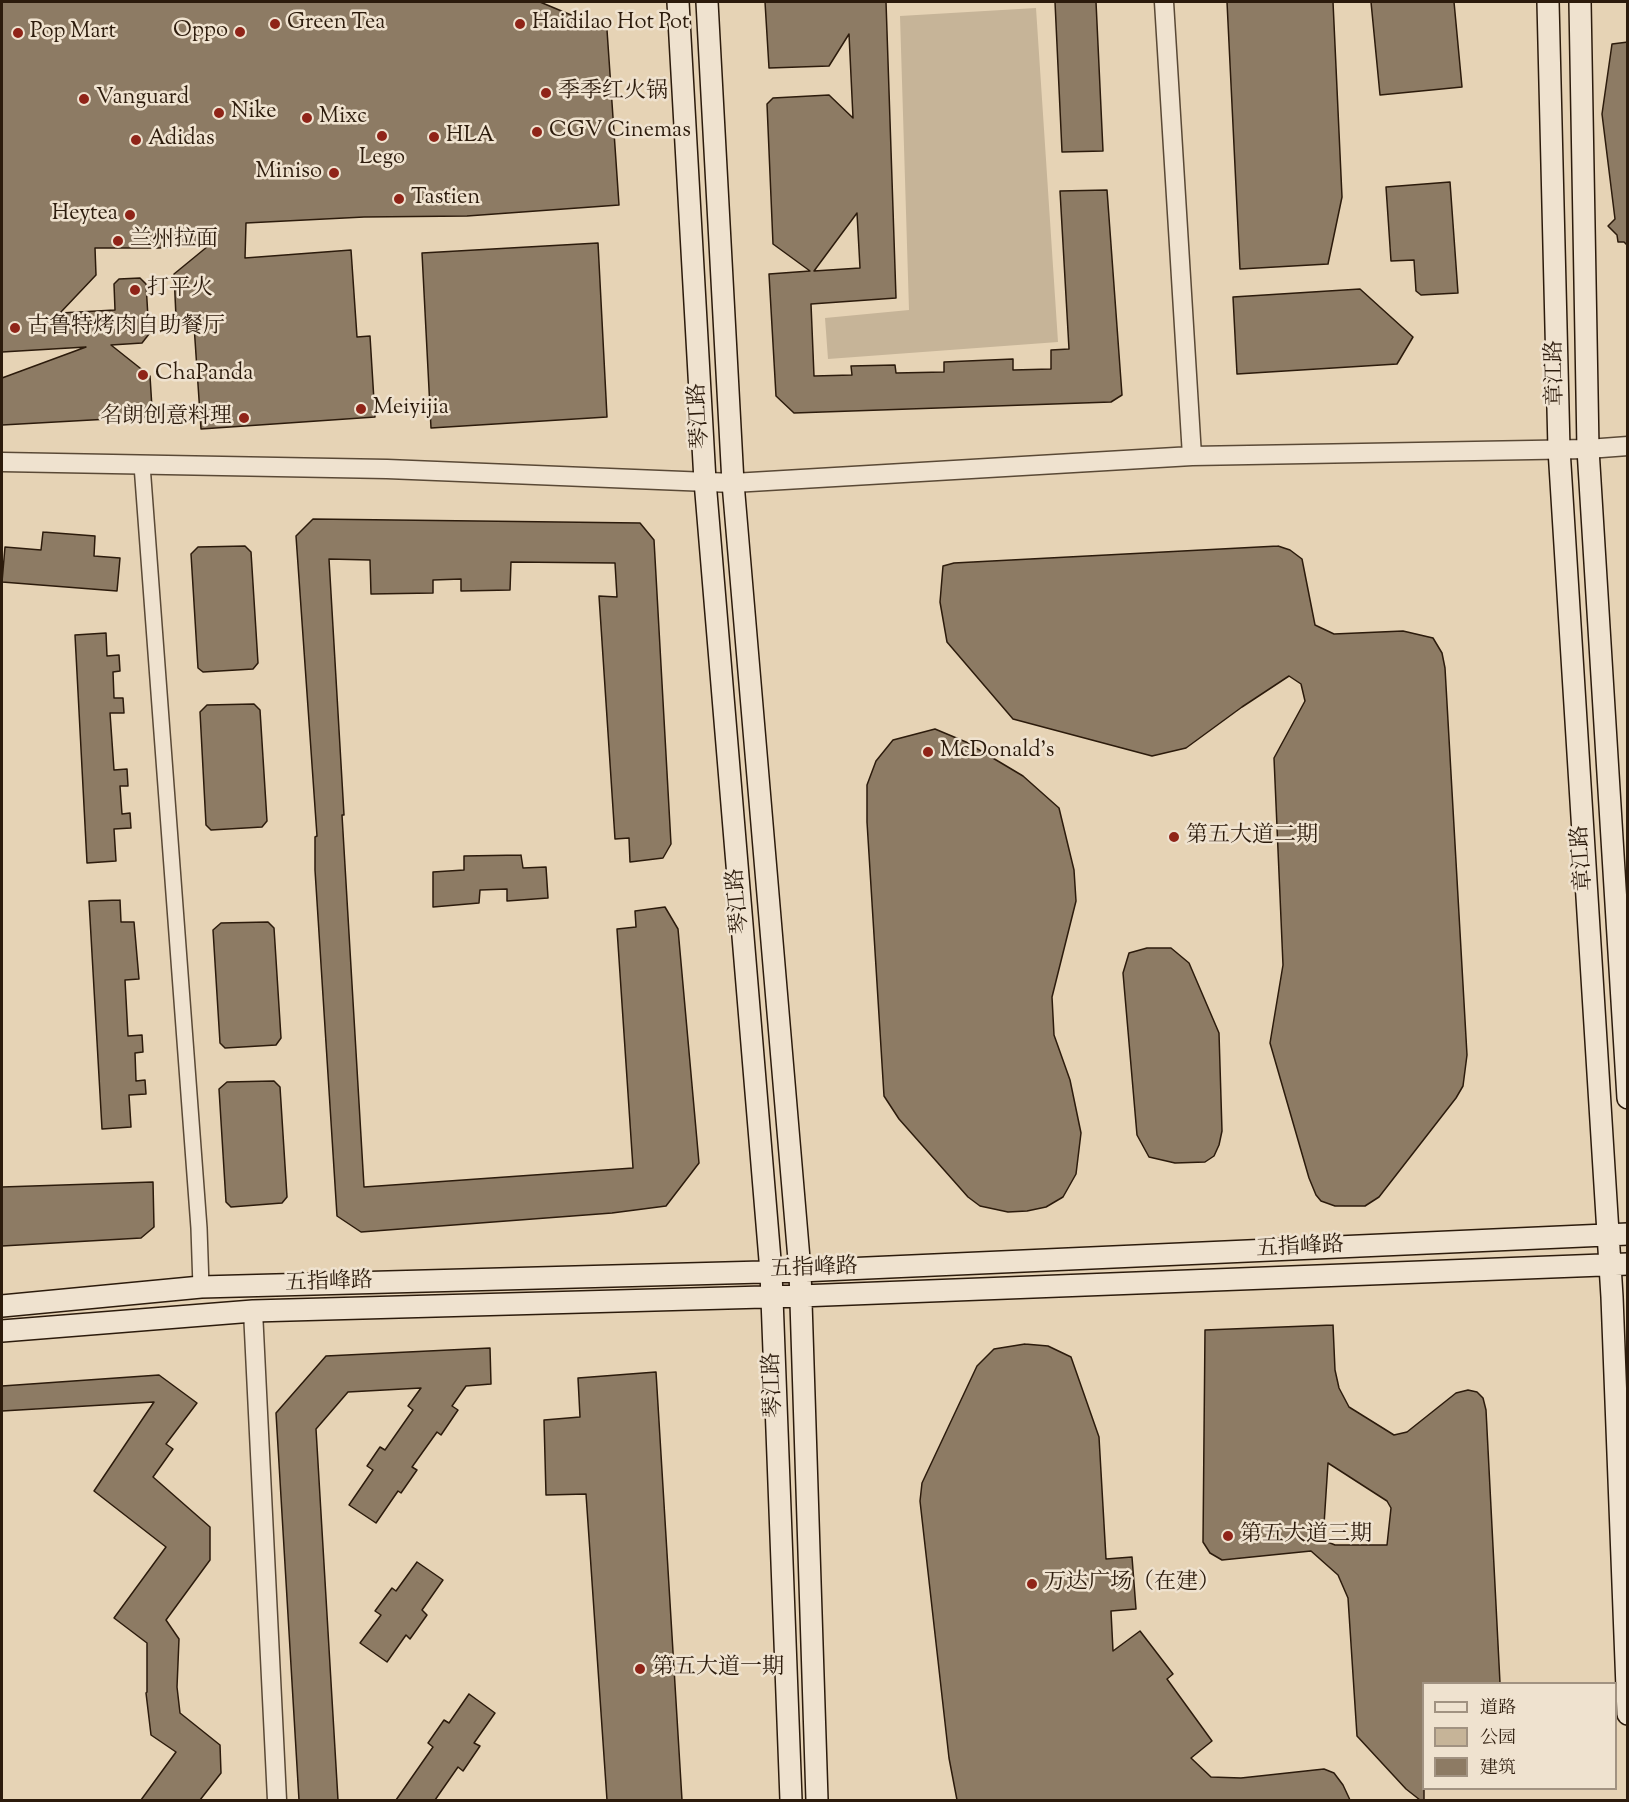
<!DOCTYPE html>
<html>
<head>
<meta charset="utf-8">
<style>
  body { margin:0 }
  #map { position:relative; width:1629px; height:1802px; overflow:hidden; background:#e6d3b5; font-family:"Sorts Mill Goudy","Noto Serif SC",serif }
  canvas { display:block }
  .frame { position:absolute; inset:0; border:3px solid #2c1b0c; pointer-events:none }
  .legend { position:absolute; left:1422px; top:1682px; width:195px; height:108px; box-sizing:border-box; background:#efe2cf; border:2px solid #a19281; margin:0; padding:8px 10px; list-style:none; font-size:18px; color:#2c1b0c }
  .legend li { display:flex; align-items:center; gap:12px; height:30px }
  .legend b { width:30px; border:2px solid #a19281 }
</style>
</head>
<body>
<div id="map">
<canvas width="1629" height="1802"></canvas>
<div class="frame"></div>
<ul class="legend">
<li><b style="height:8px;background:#efe2cf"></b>道路</li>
<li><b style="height:16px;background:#c6b498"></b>公园</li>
<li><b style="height:16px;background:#8d7b64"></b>建筑</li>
</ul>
</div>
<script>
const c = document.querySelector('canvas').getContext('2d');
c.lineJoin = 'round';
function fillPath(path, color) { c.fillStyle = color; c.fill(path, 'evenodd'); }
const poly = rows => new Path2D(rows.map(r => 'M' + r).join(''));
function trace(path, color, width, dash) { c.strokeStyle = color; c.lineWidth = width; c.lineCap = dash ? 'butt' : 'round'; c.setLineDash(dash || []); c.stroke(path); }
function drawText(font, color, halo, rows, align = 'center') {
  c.font = font + ' "Sorts Mill Goudy","Noto Serif SC",serif'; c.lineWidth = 5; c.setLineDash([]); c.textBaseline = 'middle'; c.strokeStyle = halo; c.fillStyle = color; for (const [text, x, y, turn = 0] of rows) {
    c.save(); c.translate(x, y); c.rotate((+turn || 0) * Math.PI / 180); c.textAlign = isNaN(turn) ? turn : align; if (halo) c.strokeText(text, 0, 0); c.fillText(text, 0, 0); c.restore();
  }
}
const green = poly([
  [1036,8,1058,342,828,359,825,318,909,310,900,16]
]);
const building = poly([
  [2,2,540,2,607,30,619,205,467,216,364,217,246,223,245,258,351,250,357,337,370,336,375,417,201,429,194,325,186,326,176,317,174,274,213,242,159,248,95,248,96,275,60,313,115,310,114,284,119,279,140,278,146,284,149,334,142,343,111,345,150,376,152,408,145,417,2,425,2,378,86,347,2,352,2,2],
  [765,2,886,2,896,298,811,304,814,376,852,375,851,366,895,365,896,373,944,372,944,362,1013,359,1013,370,1051,369,1051,350,1069,349,1060,191,1107,190,1122,395,1111,402,794,413,776,396,769,274,810,271,773,244,767,104,773,98,829,95,853,118,849,34,829,66,769,68,765,2],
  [857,213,860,268,814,271,857,213],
  [1055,2,1096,2,1103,151,1062,152,1055,2],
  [1227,2,1333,2,1342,197,1328,264,1240,269,1227,2],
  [1371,2,1454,2,1462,87,1380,95,1371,2],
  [1628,42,1628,246,1624,242,1618,242,1617,235,1608,226,1615,219,1602,114,1612,44,1628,42],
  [1450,182,1458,293,1421,295,1416,291,1414,260,1391,261,1386,187,1450,182],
  [598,243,607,417,431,428,422,253,598,243],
  [1360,289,1413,337,1397,364,1237,374,1233,297,1360,289],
  [313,519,640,523,654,540,671,844,663,858,630,862,629,838,615,839,599,596,617,597,615,563,511,562,510,590,461,591,461,579,433,580,433,593,371,594,370,560,329,559,344,815,342,815,364,1187,633,1168,617,929,636,927,635,911,665,907,678,929,699,1163,666,1206,612,1213,361,1232,337,1216,315,870,315,837,317,836,296,536,313,519],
  [43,532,95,536,94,556,120,558,117,591,2,582,5,547,41,550,43,532],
  [245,546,251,552,258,663,253,669,203,672,198,668,191,554,198,547,245,546],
  [1278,546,1290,550,1302,559,1315,625,1334,634,1403,631,1433,638,1442,653,1445,668,1467,1055,1463,1086,1456,1098,1379,1197,1365,1206,1335,1206,1321,1201,1316,1195,1309,1178,1270,1043,1283,965,1274,758,1305,701,1301,684,1289,676,1242,707,1186,748,1152,756,1013,719,947,642,940,602,943,566,954,563,1278,546],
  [106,633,107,656,119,655,120,671,113,672,114,698,123,698,124,713,110,713,114,770,127,769,128,786,120,786,122,814,130,813,131,828,114,829,116,861,87,863,75,635,106,633],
  [254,704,260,710,267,821,262,827,211,830,206,825,200,712,207,705,254,704],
  [935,729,966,742,1023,776,1059,808,1074,870,1076,901,1052,997,1054,1035,1070,1080,1081,1133,1076,1174,1063,1197,1046,1207,1027,1211,1008,1212,980,1206,968,1197,899,1119,884,1096,867,822,867,785,876,761,893,740,935,729],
  [521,855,523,868,546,867,548,898,507,901,507,889,480,890,479,903,433,907,433,872,464,870,464,856,521,855],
  [120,900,121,922,134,922,139,979,125,980,128,1036,142,1035,143,1052,135,1053,136,1081,145,1080,146,1094,129,1095,131,1127,102,1129,89,901,120,900],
  [268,922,274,928,281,1038,276,1045,225,1048,220,1043,213,930,221,923,268,922],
  [1147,948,1171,948,1189,963,1219,1033,1222,1131,1219,1145,1214,1156,1205,1162,1175,1163,1149,1157,1137,1135,1123,973,1129,953,1147,948],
  [274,1081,280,1087,287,1197,282,1203,231,1207,226,1202,219,1089,227,1082,274,1081],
  [153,1182,154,1227,141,1238,2,1246,2,1187,153,1182],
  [1333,1325,1335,1370,1339,1388,1349,1407,1394,1435,1407,1432,1456,1393,1468,1390,1477,1392,1483,1398,1486,1410,1500,1683,1424,1683,1424,1800,1420,1800,1406,1789,1357,1736,1348,1598,1338,1575,1311,1551,1222,1560,1210,1553,1203,1542,1205,1330,1333,1325],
  [1328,1463,1387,1501,1391,1508,1387,1545,1335,1545,1323,1540,1328,1463],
  [1025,1344,1048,1346,1071,1357,1099,1437,1106,1559,1132,1557,1136,1609,1111,1611,1113,1651,1140,1631,1173,1674,1167,1679,1212,1741,1191,1758,1211,1777,1241,1778,1324,1769,1334,1773,1343,1785,1350,1800,957,1800,949,1758,920,1501,922,1483,977,1366,994,1349,1025,1344],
  [490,1348,491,1384,466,1386,452,1406,458,1410,441,1435,437,1432,412,1467,417,1470,401,1493,398,1491,376,1523,349,1505,373,1470,367,1466,380,1447,385,1450,413,1410,408,1406,421,1388,348,1392,316,1429,338,1800,299,1800,276,1413,326,1356,490,1348],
  [656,1372,682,1800,607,1800,586,1494,546,1495,544,1420,580,1417,578,1378,656,1372],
  [159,1375,197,1403,166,1444,173,1449,153,1477,210,1527,210,1560,166,1620,179,1639,177,1687,180,1713,220,1745,221,1773,200,1800,141,1800,176,1752,151,1735,146,1693,147,1692,147,1643,114,1618,166,1547,94,1491,154,1402,2,1411,2,1386,159,1375],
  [417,1562,443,1580,422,1610,427,1615,410,1639,406,1635,387,1662,360,1643,381,1615,375,1611,392,1588,396,1591,417,1562],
  [469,1694,495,1713,474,1743,480,1746,463,1771,458,1767,435,1800,396,1800,433,1747,428,1743,444,1720,449,1723,469,1694]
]);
const minor = poly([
  [142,465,199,1228,201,1287]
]);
const tertiary = poly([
  [1164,2,1192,456],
  [2,462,387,469,733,483,1192,456,1588,449,1628,446],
  [253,1311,277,1800]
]);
const secondary = poly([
  [678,2,705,481,771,1272,791,1800],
  [707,2,733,483,800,1271,817,1800],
  [1548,2,1559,449,1612,1297,1628,1714],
  [1580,2,1588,449,1628,1098],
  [2,1306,201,1287,800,1271,1628,1234],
  [2,1331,253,1311,800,1296,1628,1264]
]);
const markers = [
  [275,24,6,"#8f2418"],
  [520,24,6,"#8f2418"],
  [240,32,6,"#8f2418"],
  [18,33,6,"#8f2418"],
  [546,93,6,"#8f2418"],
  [84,99,6,"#8f2418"],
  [219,113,6,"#8f2418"],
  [307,118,6,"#8f2418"],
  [537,132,6,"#8f2418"],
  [382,136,6,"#8f2418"],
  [434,137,6,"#8f2418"],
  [136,140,6,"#8f2418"],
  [334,173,6,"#8f2418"],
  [399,199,6,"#8f2418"],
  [130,215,6,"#8f2418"],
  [118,241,6,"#8f2418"],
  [135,290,6,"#8f2418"],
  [15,328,6,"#8f2418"],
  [143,375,6,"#8f2418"],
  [361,409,6,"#8f2418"],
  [244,418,6,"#8f2418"],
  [928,752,6,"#8f2418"],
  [1174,837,6,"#8f2418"],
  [1228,1536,6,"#8f2418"],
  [1032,1584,6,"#8f2418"],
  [640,1669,6,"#8f2418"]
];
const poiNames = [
  ["Green Tea",287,24],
  ["Haidilao Hot Pot",532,24],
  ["Oppo",228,32,"right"],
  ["Pop Mart",30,33],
  ["季季红火锅",558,93],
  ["Vanguard",96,99],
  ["Nike",231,113],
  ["Mixc",319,118],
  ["CGV Cinemas",549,132],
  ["HLA",446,137],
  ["Adidas",148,140],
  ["Lego",382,159,"center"],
  ["Miniso",322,173,"right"],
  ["Tastien",411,199],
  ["Heytea",118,215,"right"],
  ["兰州拉面",130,241],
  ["打平火",147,290],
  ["古鲁特烤肉自助餐厅",27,328],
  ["ChaPanda",155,375],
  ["Meiyijia",373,409],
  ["名朗创意料理",232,418,"right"],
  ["McDonald's",940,752],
  ["第五大道二期",1186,837],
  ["第五大道三期",1240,1536],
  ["万达广场（在建）",1044,1584],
  ["第五大道一期",652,1669]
];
const streetNames = [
  ["章江路",1557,373,-91],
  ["琴江路",701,416,-93],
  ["章江路",1584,858,-94],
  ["琴江路",740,901,-95],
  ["五指峰路",1300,1249,-3],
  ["五指峰路",814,1270,-2],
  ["五指峰路",329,1284,-2],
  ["琴江路",775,1385,-92]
];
fillPath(green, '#c6b498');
fillPath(building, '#8d7b64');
trace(building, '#2c1b0c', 1.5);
trace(minor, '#5a4936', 18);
trace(tertiary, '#5a4936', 21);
trace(secondary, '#2c1b0c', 24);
trace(minor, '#efe2cf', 15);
trace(tertiary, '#efe2cf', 18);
trace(secondary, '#efe2cf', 21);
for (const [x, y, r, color] of markers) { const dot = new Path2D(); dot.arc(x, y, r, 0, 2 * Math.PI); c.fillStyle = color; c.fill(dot); trace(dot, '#efe2cf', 2); }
drawText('22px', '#2c1b0c', '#efe2cf', poiNames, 'left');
drawText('22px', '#2c1b0c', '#efe2cf', streetNames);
</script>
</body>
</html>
